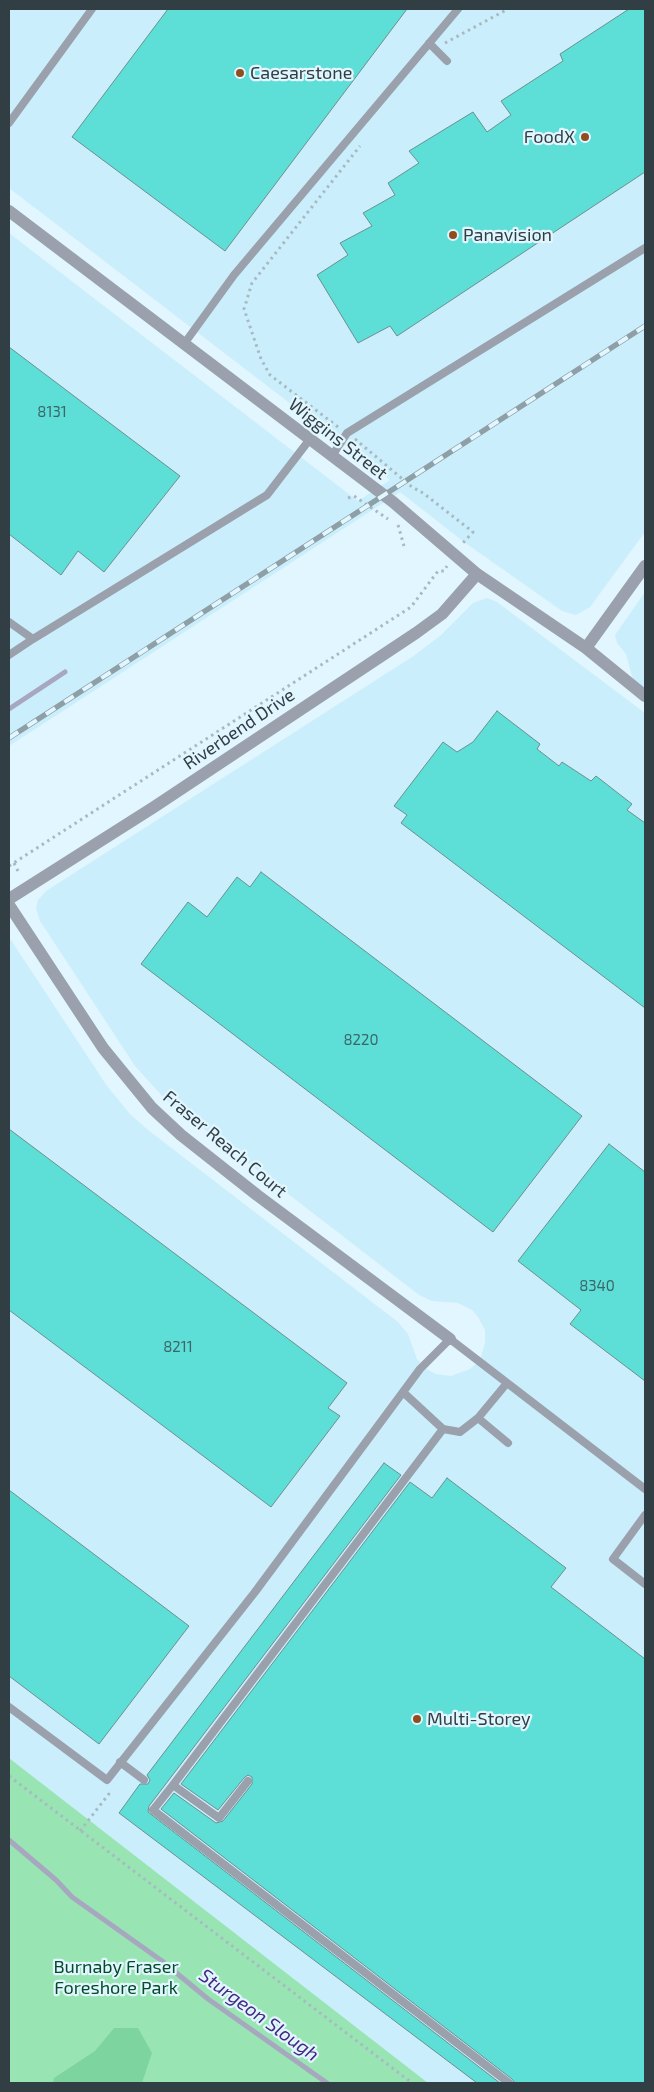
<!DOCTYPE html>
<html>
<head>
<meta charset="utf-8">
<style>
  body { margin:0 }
  #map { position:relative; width:654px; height:2092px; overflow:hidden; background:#e1f6fe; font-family:"Exo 2",sans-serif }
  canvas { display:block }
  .frame { position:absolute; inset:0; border:10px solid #313f44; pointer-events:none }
</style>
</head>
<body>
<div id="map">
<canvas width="654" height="2092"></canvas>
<div class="frame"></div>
</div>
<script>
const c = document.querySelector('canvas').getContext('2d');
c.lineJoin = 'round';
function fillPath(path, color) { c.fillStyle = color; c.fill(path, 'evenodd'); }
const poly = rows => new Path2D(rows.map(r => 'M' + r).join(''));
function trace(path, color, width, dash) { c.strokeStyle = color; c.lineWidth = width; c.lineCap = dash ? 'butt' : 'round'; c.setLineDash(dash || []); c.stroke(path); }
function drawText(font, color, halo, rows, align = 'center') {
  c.font = font + ' "Exo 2",sans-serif'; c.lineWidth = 4.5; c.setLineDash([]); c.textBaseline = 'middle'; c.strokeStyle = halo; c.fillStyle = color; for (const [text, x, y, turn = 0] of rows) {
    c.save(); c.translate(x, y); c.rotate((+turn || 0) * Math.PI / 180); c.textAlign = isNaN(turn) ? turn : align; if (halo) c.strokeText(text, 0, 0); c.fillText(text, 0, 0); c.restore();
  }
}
const built = poly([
  [9,9,645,9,645,532,590,607,576,615,562,611,464,542,400,492,9,746,9,233,358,501,390,480,9,188],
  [645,592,645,689,633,680,626,654,617,643,615,635],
  [487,598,497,602,645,713,645,2083,427,2083,9,1758,9,937,107,1086,130,1114,148,1130,398,1322,408,1334,417,1359,428,1370,436,1374,451,1376,470,1369,480,1360,485,1343,485,1330,478,1317,472,1310,458,1303,432,1301,419,1295,164,1098,135,1066,40,921,36,908,38,900,46,891,412,657,440,636,473,603]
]);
const green = poly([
  [9,1758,428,2083,9,2083]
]);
const forest = poly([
  [114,2028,138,2028,152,2053,142,2083,53,2083,54,2078,95,2051]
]);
const stream = poly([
  [9,709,65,672],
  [9,1840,56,1880,72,1897,162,1961,208,1999,327,2083]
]);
const building = poly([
  [168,9,407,9,225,251,72,137,168,9],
  [629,9,645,9,645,172,397,336,390,326,358,343,317,275,348,255,340,243,372,226,363,213,395,195,388,183,419,163,409,151,473,112,487,132,511,115,501,101,563,61,560,54,629,9],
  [9,347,180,476,104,572,78,551,61,575,9,534,9,347],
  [497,711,540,744,537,749,559,766,562,762,591,781,596,776,632,804,627,810,645,823,645,1008,401,823,407,815,394,806,443,742,457,752,473,742,497,711],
  [261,872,582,1116,493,1232,141,964,188,902,207,917,237,877,250,887,261,872],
  [9,1129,347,1383,328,1408,340,1416,271,1507,9,1310,9,1129],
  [609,1144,645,1172,645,1381,570,1324,581,1310,518,1261,609,1144],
  [384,1463,401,1475,149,1806,148,1812,500,2083,477,2083,119,1813,140,1784,148,1784,150,1780,147,1775,384,1463],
  [447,1478,566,1568,551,1587,645,1659,645,2083,515,2083,512,2079,161,1809,174,1793,216,1823,223,1821,252,1784,252,1777,248,1775,244,1778,218,1810,181,1784,410,1482,432,1498,447,1478],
  [9,1490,189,1626,99,1744,9,1676,9,1490]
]);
const path = poly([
  [445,43,508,9],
  [338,427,270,375,261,359,244,309,252,283,360,146],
  [355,439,412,487,423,493,473,532,462,544],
  [348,498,354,496,388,519],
  [398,525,404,546],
  [14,863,18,871],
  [9,866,411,607,438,571,444,571,447,566],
  [9,1776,412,2083],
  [80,1831,112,1790]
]);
const lane = poly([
  [429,43,447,61],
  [9,123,92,9],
  [184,344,234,275,458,9],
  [332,456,347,433,645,248],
  [9,622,33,639,267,495,310,439],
  [9,655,33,639],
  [404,1393,443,1429,460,1432,478,1418,507,1383],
  [478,1418,508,1443],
  [645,1515,613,1559,645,1584],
  [9,1707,107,1780,255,1592,420,1369,450,1339,645,1489],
  [120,1762,144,1780],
  [248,1781,219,1818,173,1785,443,1429],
  [173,1785,153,1810,509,2083]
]);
const street = poly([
  [9,211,393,502,477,574,586,648,645,696],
  [586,648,645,566],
  [9,899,154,807,416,633,442,614,477,574],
  [9,905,103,1048,152,1108,181,1135,257,1195,450,1339]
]);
const rail = poly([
  [9,738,645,326]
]);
const markers = [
  [240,73,5,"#904d1d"],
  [585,137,5,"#904d1d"],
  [453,235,5,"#904d1d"],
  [417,1719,5,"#904d1d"]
];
const numberNames = [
  ["8131",52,412],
  ["8220",361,1040],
  ["8340",597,1286],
  ["8211",178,1347]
];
const poiNames = [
  ["Caesarstone",250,73],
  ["FoodX",575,137,"right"],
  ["Panavision",463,235],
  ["Multi-Storey",427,1719]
];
const streetNames = [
  ["Wiggins Street",338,439,38],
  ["Riverbend Drive",239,729,-34],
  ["Fraser Reach Court",225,1144,40]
];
const parkNames = [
  ["Burnaby Fraser",116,1967],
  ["Foreshore Park",116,1988]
];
const waterNames = [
  ["Sturgeon Slough",259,2015,36]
];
fillPath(built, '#cbeefc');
fillPath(green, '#98e4b3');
fillPath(forest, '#7ed49e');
trace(stream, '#a7a7c0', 5);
fillPath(building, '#5dded7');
trace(building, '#6c918e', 1);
trace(path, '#a7bac1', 3, [2.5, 4]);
trace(lane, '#9aa1ac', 8);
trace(street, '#9aa1ac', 12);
trace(rail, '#8e9fa6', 5.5);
trace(rail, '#e1f6fe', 4, [11]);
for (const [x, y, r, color] of markers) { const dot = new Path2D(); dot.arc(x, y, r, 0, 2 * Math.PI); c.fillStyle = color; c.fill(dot); trace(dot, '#e1f6fe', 2); }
drawText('15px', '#3c6769', null, numberNames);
drawText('18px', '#313f44', '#e1f6fe', poiNames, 'left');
drawText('18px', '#313f44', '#e1f6fe', streetNames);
drawText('18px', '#034a28', '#e1f6fe', parkNames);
drawText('italic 19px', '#462883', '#e1f6fe', waterNames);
</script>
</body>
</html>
